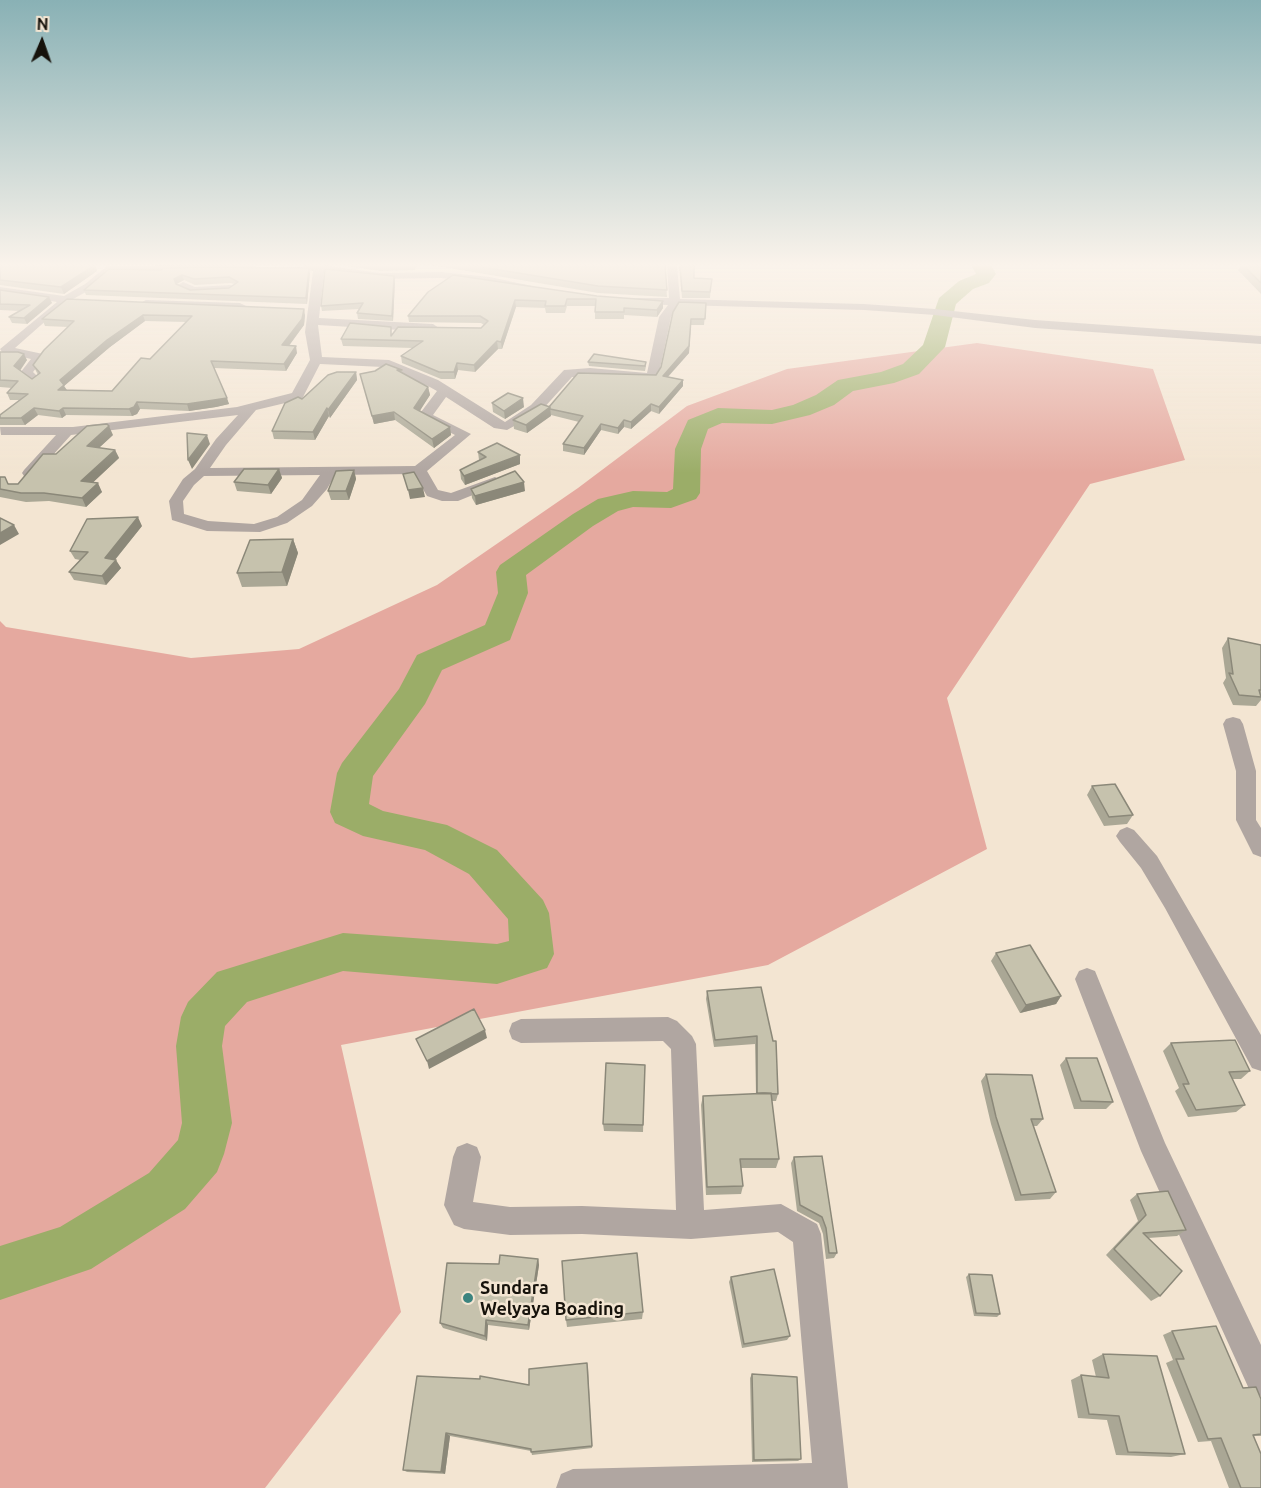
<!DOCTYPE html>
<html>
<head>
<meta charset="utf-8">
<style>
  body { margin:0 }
  #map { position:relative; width:1261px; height:1488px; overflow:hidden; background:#f3e5d2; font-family:Ubuntu,sans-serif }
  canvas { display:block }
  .north { position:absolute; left:12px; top:12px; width:60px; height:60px; -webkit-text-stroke:4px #f3e5d2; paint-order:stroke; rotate:2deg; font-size:16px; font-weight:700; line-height:24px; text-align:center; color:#16120b }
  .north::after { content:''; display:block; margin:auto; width:21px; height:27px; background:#16120b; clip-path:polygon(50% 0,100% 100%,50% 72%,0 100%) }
</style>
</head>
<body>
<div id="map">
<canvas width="1261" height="1488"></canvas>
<div class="north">N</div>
</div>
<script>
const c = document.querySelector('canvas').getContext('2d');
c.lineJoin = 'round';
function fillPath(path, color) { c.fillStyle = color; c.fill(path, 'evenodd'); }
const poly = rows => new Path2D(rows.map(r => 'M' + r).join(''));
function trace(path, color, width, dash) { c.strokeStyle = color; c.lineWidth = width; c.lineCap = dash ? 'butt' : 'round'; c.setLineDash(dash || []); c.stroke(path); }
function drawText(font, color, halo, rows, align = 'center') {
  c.font = font + ' Ubuntu,sans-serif'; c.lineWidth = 5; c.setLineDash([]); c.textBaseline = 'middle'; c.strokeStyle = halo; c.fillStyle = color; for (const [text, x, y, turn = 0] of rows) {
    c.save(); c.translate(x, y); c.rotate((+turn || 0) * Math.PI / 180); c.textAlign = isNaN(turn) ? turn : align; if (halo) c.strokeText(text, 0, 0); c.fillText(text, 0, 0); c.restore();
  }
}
const green = poly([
  [977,343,1153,369,1185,460,1090,484,947,698,987,849,768,965,341,1045,401,1312,265,1488,0,1488,0,621,6,627,191,658,299,649,437,585,578,488,687,406,787,369]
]);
const river = poly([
  [971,265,991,265,996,274,989,283,973,289,956,304,945,347,919,374,894,383,853,391,834,405,810,415,772,424,722,423,708,429,701,449,700,493,696,499,671,508,633,507,618,511,593,526,526,575,528,593,510,640,442,670,425,704,373,776,369,804,383,811,447,825,497,850,543,900,549,913,554,954,547,968,497,984,343,971,247,1002,225,1026,222,1046,232,1123,224,1154,217,1172,185,1209,91,1269,0,1300,0,1246,60,1227,149,1173,178,1140,182,1123,176,1046,181,1017,188,1002,217,972,343,933,497,944,509,941,508,919,469,874,425,850,363,836,335,823,330,812,337,773,342,763,399,689,417,655,485,625,498,593,496,572,500,565,573,514,598,499,633,491,667,492,673,489,675,449,688,420,718,408,772,410,793,405,816,395,838,380,881,372,903,364,923,345,939,298,959,281,976,274,971,265]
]);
const minor = poly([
  [247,265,252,268,251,270,110,272,93,288,66,303,15,348,43,354,45,357,33,372,41,380,39,383,31,383,20,373,31,359,2,352,0,349,57,302,0,293,0,287,64,296,85,284,107,266,247,265],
  [323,265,380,273,441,272,490,277,532,286,534,288,528,291,490,283,441,278,380,279,324,272,319,318,433,324,439,328,433,332,318,325,322,357,389,360,438,380,505,422,531,405,564,370,590,368,647,373,659,317,668,305,637,304,631,301,637,298,669,298,667,265,677,265,680,299,864,304,935,309,1035,320,1261,336,1261,344,1035,328,935,315,864,310,679,305,671,317,659,373,654,380,572,377,541,411,507,430,494,428,446,397,433,415,471,434,427,471,438,490,451,493,495,477,502,481,500,484,458,501,442,501,427,496,414,474,335,475,327,489,312,506,287,523,260,532,207,531,172,520,169,501,183,479,195,469,216,439,238,415,71,435,34,476,24,476,22,473,24,470,56,435,1,435,0,427,73,427,237,407,292,393,310,360,305,332,313,271,302,270,301,268,306,265,323,265],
  [320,364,383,367,428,386,437,391,418,416,455,435,415,466,210,468,226,445,256,410,302,399,320,364],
  [320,475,302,500,277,517,254,524,208,521,184,514,183,501,194,485,204,476,320,475],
  [183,282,195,287,231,285,237,288,231,291,193,293,179,287,178,285,183,282],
  [146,300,240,303,246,306,240,309,142,305,140,303,146,300],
  [1233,717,1240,719,1243,724,1256,771,1256,820,1261,828,1261,857,1253,854,1236,820,1236,771,1223,724,1226,719,1233,717],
  [1127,827,1134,830,1157,856,1261,1035,1261,1071,1252,1068,1165,908,1141,868,1120,842,1116,836,1120,830,1127,827],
  [1087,968,1095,971,1165,1143,1261,1345,1261,1396,1250,1391,1141,1151,1075,979,1079,971,1087,968],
  [668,1017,677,1021,692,1036,696,1044,704,1210,781,1204,817,1224,821,1234,848,1488,556,1488,561,1474,573,1469,812,1463,793,1242,778,1232,691,1239,582,1234,510,1235,464,1229,454,1225,444,1205,453,1157,457,1147,467,1143,477,1147,481,1157,473,1202,510,1207,582,1206,676,1210,671,1049,663,1041,521,1043,512,1039,509,1031,512,1023,521,1019,668,1017]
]);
const wall = poly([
  [0,265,95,265,97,271,64,294,0,285],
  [346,265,417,265,415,270,380,271,346,266],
  [431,265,665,265,667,297,598,293],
  [679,265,694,265,694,278,711,285,710,298,682,298],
  [1241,265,1261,265,1261,294,1238,270],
  [109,269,310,273,307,304,86,295,84,290],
  [184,280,195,285,231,283,234,284,229,288,190,290,177,284],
  [394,276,395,281,393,321,358,319,357,313,359,309,322,311,321,306],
  [0,290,49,297,52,303,27,324,12,323,9,317,20,311,0,310],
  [428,292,597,296,663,301,663,308,657,317,624,315,624,319,595,319,595,306,567,306,565,313,546,313,545,308,516,307,502,349,498,349,475,372,458,370,455,379,441,379,402,363,401,356,413,348,343,346,341,339,481,328,484,325,481,323,409,322,408,316],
  [67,299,305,315,304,325,289,346,297,353,286,371,214,368,229,404,216,407,189,411,140,409,137,414,132,416,66,415,62,418,38,415,25,425,0,425,0,415,19,400,10,400,7,393,12,388,0,387,0,352,27,360,20,371,32,379,38,375,33,365,68,327,45,326,42,319],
  [145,321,186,322,150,359,112,391,67,390,64,386,110,347],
  [706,303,704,325,691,325,689,353,668,377,683,380,683,386,659,414,651,411,631,429,624,427,618,434,601,430,584,455,563,451,563,444,579,422,551,415,527,433,514,429,513,420,549,407,656,375,661,367,673,312],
  [588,362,646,366,645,371,589,366],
  [402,370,402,373,428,387,430,395,419,411,450,427,451,435,434,448,395,420,374,424,360,374],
  [356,372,357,380,330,418,329,416,315,440,274,439,272,431,302,399],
  [492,403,524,407,505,419,493,412],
  [113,435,99,448,115,450,119,458,93,482,102,492,86,507,49,501,26,502,0,497,0,477,9,484,18,484,56,454],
  [478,452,520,464,465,485,461,479,460,470,479,460],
  [279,469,282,478,271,494,237,491,234,482],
  [354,470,356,479,349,500,331,500,328,491],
  [471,489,525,491,476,505,472,498],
  [142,526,115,560,121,568,106,585,74,580,69,572,80,560,75,559,70,551],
  [293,539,298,553,287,586,242,587,237,573],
  [1228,638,1261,645,1261,700,1256,706,1233,705,1223,683,1226,678,1222,648],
  [1092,786,1133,815,1127,824,1104,826,1087,795],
  [996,953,1061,996,1056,1004,1020,1013,991,961],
  [707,991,773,1041,778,1094,776,1101,772,1101,779,1159,776,1168,741,1168,743,1186,741,1194,706,1195,701,1105,703,1096,756,1094,755,1044,714,1047,706,999],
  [1171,1043,1250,1071,1241,1079,1232,1079,1245,1105,1236,1112,1188,1117,1175,1091,1179,1088,1163,1051],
  [1066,1058,1113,1102,1106,1109,1074,1109,1060,1065],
  [645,1065,643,1132,604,1131,603,1124],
  [986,1074,1043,1119,1037,1126,1033,1126,1056,1192,1050,1199,1015,1201,991,1124,981,1081],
  [822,1156,837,1253,834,1258,826,1259,823,1234,819,1223,797,1211,791,1163,794,1157],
  [1137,1194,1186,1230,1177,1236,1148,1238,1160,1296,1151,1301,1106,1255,1138,1221,1130,1200],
  [538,1259,539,1265,529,1330,488,1325,487,1341,443,1328,440,1323,499,1264],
  [969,1274,1000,1314,997,1317,974,1316,966,1277],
  [731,1277,790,1336,787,1340,742,1348,729,1282],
  [643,1312,642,1319,567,1327,566,1320],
  [1172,1331,1243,1388,1261,1399,1261,1436,1254,1436,1261,1488,1229,1488,1211,1441,1198,1442,1166,1363,1173,1360,1163,1335],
  [1103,1354,1185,1454,1171,1457,1116,1455,1107,1420,1078,1418,1071,1380,1081,1375,1096,1377,1092,1360],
  [588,1367,592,1448,532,1455,531,1451,450,1436,445,1474,407,1472,403,1470,417,1376,529,1385],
  [752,1374,801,1459,798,1461,752,1462,750,1378]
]);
const shadedWall = poly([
  [95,265,97,271,64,294,61,287],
  [309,268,310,273,307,304,306,298],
  [182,275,184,280,176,284,174,279],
  [394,276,395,281,393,321,392,316],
  [49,297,52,303,27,324,24,318],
  [515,300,516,307,502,349,501,342],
  [663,301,663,308,657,317,657,310],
  [304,309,305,315,304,325,284,352,282,345],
  [143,315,145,321,110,347,64,386,68,392,58,390,60,380,107,340],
  [691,319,689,353,663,382,663,376],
  [497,341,498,349,475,372,474,365],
  [296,346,297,353,286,371,284,364],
  [24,354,27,360,18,373,14,366],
  [457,363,458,370,455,379,454,372],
  [356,372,357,380,330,418,328,410],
  [683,380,683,386,659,414,659,407],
  [428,387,430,395,416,417,414,408],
  [227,398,229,404,216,407,189,411,187,404],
  [523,398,524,407,505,419,504,411],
  [137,402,140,409,137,414,132,416,129,409],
  [651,404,651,411,631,429,631,422],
  [550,407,551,416,527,433,526,425],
  [34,408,38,415,25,425,21,418],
  [63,408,66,415,62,418,59,411],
  [327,408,329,416,315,440,313,432],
  [394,412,395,420,374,424,372,416],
  [624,420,624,427,618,434,618,428],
  [601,424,601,430,584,455,584,448],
  [109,426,113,435,91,455,87,446],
  [450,427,451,435,434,448,432,439],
  [207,435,210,444,192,469,188,460],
  [115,450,119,458,85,490,81,481],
  [520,455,520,464,465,485,464,476],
  [279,469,282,478,271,494,268,485],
  [354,470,356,479,349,500,346,491],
  [524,482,525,491,476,505,475,496],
  [98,483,102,492,86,507,82,498],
  [423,488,425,497,410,499,408,490],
  [138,517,142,526,109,567,105,558],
  [14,525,19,534,0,545,0,533],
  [293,539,298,553,287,586,282,572],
  [116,560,121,568,106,585,102,576],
  [1061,996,1056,1004,1020,1013,1026,1005],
  [485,1030,487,1038,429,1069,427,1061],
  [538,1259,539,1265,529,1330,528,1325],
  [486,1320,488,1325,487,1341,485,1336],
  [446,1433,450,1436,445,1474,441,1472]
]);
const building = poly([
  [0,265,95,265,61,287,0,280,0,265],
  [469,265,665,265,667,290,598,286,469,265],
  [680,265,694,265,694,278,712,279,710,292,682,291,680,265],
  [1243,265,1261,265,1261,283,1243,265],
  [202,267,309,268,306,298,84,290,109,269,161,270,163,268,202,267],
  [182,275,194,279,229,277,238,282,229,288,190,290,176,284,174,279,182,275],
  [325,269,394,276,392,316,357,313,363,303,321,306,325,269],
  [453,275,597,296,663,301,657,310,624,308,624,312,595,312,596,299,567,299,565,306,545,306,546,301,515,300,501,342,497,341,474,365,457,363,454,372,439,372,401,356,423,341,341,339,350,323,391,327,391,336,398,327,481,328,488,321,480,316,408,316,428,292,453,275],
  [0,290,49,297,24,318,9,317,30,305,0,304,0,290],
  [67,299,304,309,302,319,282,345,296,346,284,364,211,361,227,398,214,400,187,404,137,402,134,407,129,409,63,408,59,411,34,408,21,418,0,418,0,415,28,394,7,393,18,381,0,380,0,352,18,352,24,354,14,366,32,379,40,373,33,365,44,350,74,321,42,319,67,299],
  [143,315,192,316,150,359,141,358,112,391,58,390,64,385,60,380,107,340,143,315],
  [679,302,706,303,705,319,691,319,689,346,663,376,683,380,659,407,651,404,631,422,624,420,618,428,601,424,584,448,563,444,583,416,550,409,550,407,549,407,578,373,656,375,661,367,673,312,679,302],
  [594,354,646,362,645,366,588,362,594,354],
  [386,364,402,370,397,370,428,387,414,408,450,427,432,439,394,412,372,416,360,374,375,371,386,364],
  [337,372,356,372,328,410,327,408,313,432,272,431,285,403,298,397,302,399,328,375,337,372],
  [508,393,523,398,504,411,492,403,508,393],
  [541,404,550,407,526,425,513,420,541,404],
  [107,424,109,426,87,446,115,450,81,481,98,483,82,498,44,493,21,493,0,489,0,477,5,477,8,484,18,484,43,454,56,454,87,426,107,424],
  [187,433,207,435,188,460,187,433],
  [497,443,520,455,464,476,460,470,486,457,478,452,497,443],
  [244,469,279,469,268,485,234,482,244,469],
  [354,470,346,491,328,491,336,471,354,470],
  [515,471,524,482,475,496,471,489,515,471],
  [414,472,423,488,408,490,403,474,414,472],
  [138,517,105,558,116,560,102,576,69,572,88,552,70,551,87,519,138,517],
  [0,518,14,525,0,533,0,518],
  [293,539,282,572,237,573,250,540,293,539],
  [1228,638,1261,645,1261,690,1259,690,1261,697,1239,695,1229,673,1233,674,1228,638],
  [1115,784,1133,815,1109,817,1092,786,1115,784],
  [1030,945,1061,996,1026,1005,996,953,1030,945],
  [761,987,773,1041,776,1041,778,1094,757,1093,757,1036,715,1040,707,991,761,987],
  [474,1009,485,1030,427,1061,416,1039,474,1009],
  [1235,1040,1250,1071,1229,1072,1245,1105,1196,1110,1183,1084,1189,1084,1171,1043,1235,1040],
  [1066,1058,1097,1058,1113,1102,1081,1101,1066,1058],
  [606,1063,645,1065,643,1125,603,1124,606,1063],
  [986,1074,1032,1075,1043,1119,1031,1119,1056,1192,1021,1195,996,1117,986,1074],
  [771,1093,779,1159,740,1159,743,1186,707,1187,703,1096,771,1093],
  [822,1156,837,1253,829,1253,826,1228,822,1217,800,1205,794,1157,822,1156],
  [1168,1191,1186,1230,1143,1233,1182,1271,1160,1296,1114,1249,1146,1215,1137,1194,1168,1191],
  [637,1253,643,1312,566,1320,562,1261,637,1253],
  [500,1255,538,1259,528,1325,486,1320,485,1336,440,1323,447,1263,499,1264,500,1255],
  [774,1269,790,1336,744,1344,731,1277,774,1269],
  [969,1274,992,1275,1000,1314,976,1313,969,1274],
  [1216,1326,1243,1388,1256,1387,1261,1399,1261,1434,1253,1435,1261,1454,1261,1488,1241,1488,1221,1438,1208,1439,1176,1359,1184,1359,1172,1331,1216,1326],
  [1103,1354,1157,1356,1185,1454,1128,1452,1119,1416,1089,1414,1081,1375,1109,1378,1103,1354],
  [587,1363,592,1446,531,1452,531,1449,446,1433,441,1472,403,1470,417,1376,480,1379,480,1376,529,1385,529,1369,587,1363],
  [752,1374,797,1377,801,1459,754,1460,752,1374]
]);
const markers = [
  [468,1298,6,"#3c847f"]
];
const nearPoinames = [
  ["Sundara",480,1288],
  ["Welyaya Boading",480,1309]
];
fillPath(green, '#e5a99f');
fillPath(river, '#9bad68');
fillPath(minor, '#b0a6a1');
fillPath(wall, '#aaa795');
fillPath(shadedWall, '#8b8879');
fillPath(building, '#c6c2ad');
trace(building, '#8b8879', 1.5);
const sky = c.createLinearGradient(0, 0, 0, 473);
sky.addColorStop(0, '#89b1b5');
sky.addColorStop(0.56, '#faf3eb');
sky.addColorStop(1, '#faf3eb00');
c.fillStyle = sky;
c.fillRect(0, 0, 1261, 473);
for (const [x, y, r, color] of markers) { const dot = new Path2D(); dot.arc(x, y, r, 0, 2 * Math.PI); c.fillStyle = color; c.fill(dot); trace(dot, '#f3e5d2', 2); }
drawText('bold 18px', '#16120b', '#f3e5d2', nearPoinames, 'left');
</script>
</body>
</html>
